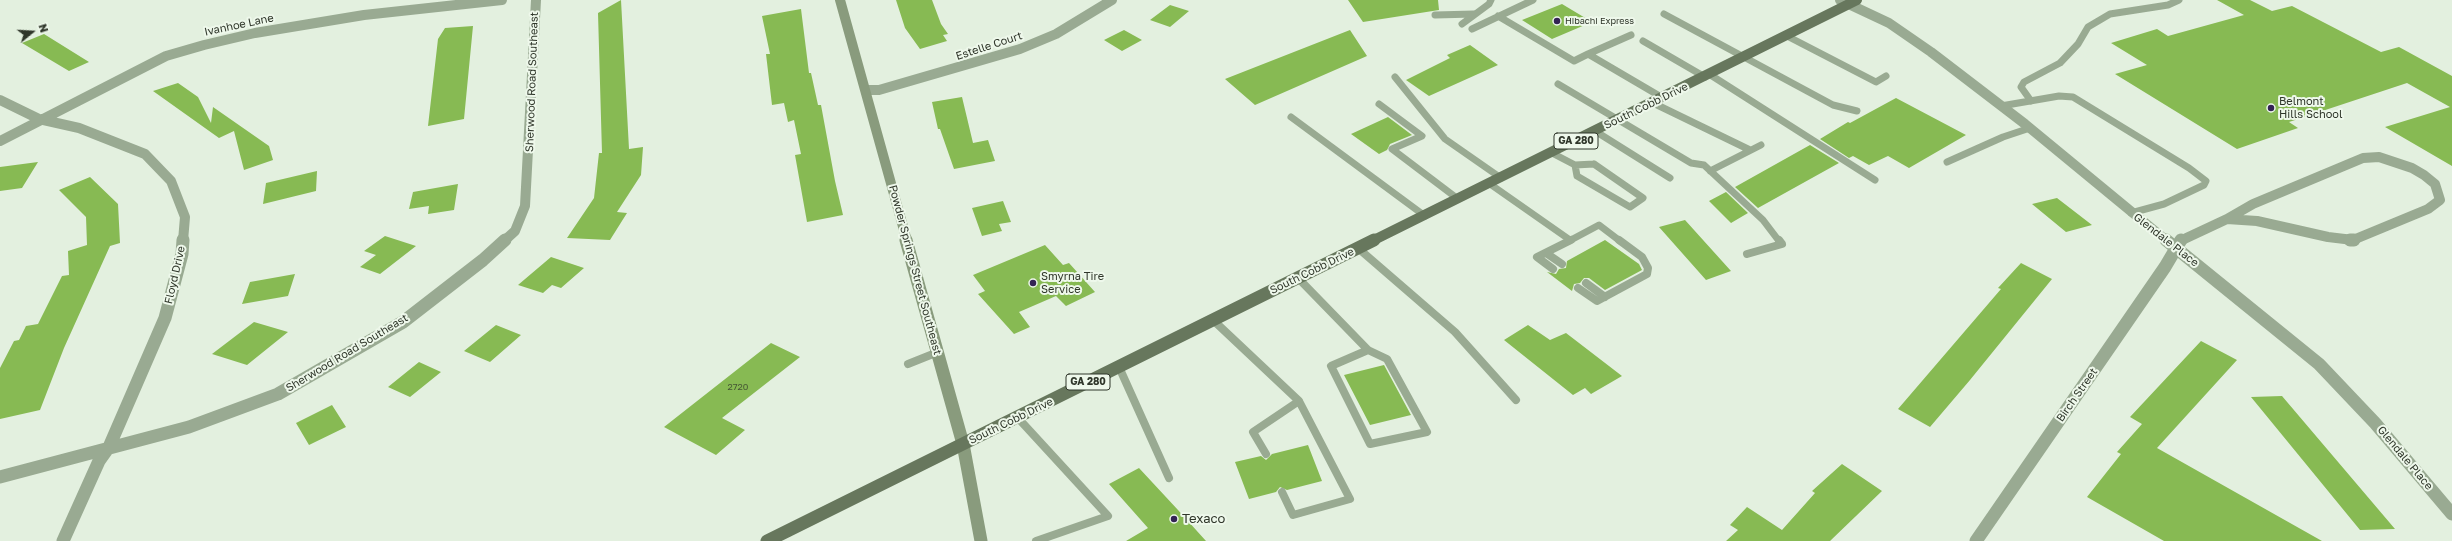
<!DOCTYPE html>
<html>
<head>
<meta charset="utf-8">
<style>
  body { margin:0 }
  #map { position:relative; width:2452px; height:541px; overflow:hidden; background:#e3f0df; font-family:"Golos Text",sans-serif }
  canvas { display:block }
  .north { position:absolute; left:12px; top:12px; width:40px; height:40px; -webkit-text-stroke:3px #eef8eb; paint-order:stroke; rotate:72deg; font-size:11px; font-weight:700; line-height:16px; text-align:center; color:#2f362a }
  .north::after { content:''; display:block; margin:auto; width:14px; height:18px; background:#2f362a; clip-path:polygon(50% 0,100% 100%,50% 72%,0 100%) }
</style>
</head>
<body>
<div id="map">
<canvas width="2452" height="541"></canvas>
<div class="north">N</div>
</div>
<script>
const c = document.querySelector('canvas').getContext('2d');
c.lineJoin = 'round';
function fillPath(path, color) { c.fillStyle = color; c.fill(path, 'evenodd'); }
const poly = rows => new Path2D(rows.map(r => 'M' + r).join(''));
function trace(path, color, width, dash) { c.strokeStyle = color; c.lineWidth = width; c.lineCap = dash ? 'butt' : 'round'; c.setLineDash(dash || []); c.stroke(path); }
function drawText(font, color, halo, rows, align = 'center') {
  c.font = font + ' "Golos Text",sans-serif'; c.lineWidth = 4; c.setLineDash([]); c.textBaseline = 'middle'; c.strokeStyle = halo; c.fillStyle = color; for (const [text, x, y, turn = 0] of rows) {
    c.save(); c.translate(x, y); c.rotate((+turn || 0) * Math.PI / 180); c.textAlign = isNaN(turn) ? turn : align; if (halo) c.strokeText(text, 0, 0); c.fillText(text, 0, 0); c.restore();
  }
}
const building = poly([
  [621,0,629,149,643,147,641,175,617,212,627,213,610,240,567,238,594,198,599,153,602,153,598,13],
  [896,0,932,0,941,24,948,34,943,35,947,41,920,49,905,28],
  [1348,0,1438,0,1439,10,1363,22],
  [2217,0,2250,0,2272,11,2292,6,2381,52,2399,47,2452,76,2452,166,2385,127,2450,107,2407,83,2289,122,2298,128,2237,149,2115,74,2147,65,2111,43,2157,29,2168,36,2244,15],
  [1562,4,1592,22,1552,39,1522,20],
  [1170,5,1189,11,1170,27,1150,20],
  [801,9,809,73,811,73,818,105,821,105,835,181,843,215,807,222,795,155,801,154,794,120,788,122,784,103,772,105,766,54,770,54,762,16],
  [473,26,464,119,428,126,438,39,445,28],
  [1124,30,1142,40,1122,51,1104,40],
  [1350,30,1367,56,1255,105,1225,79],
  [44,34,89,62,69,71,22,43],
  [1470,45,1498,65,1429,96,1406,80,1450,58,1447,55],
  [178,83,198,97,211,123,213,107,269,146,273,160,244,170,234,131,219,138,153,91],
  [962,97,973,143,988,140,995,161,954,169,940,129,938,129,932,102],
  [1896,98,1966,135,1909,168,1888,156,1869,165,1853,156,1849,158,1820,139,1848,122,1850,123],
  [1388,117,1412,135,1390,144,1387,150,1379,154,1351,134],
  [1810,145,1839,163,1758,208,1735,187],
  [38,162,22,188,0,191,0,167],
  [317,171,316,191,263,204,266,183],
  [90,177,118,204,120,243,110,246,64,348,40,410,0,419,0,368,14,341,19,340,26,326,38,324,62,276,69,275,68,251,87,245,86,217,59,190],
  [458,184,454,210,428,214,429,206,409,209,413,192],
  [1726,192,1748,213,1731,223,1709,201],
  [2057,198,2092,225,2066,232,2032,204],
  [1003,201,1011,222,999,224,1002,231,982,236,972,208],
  [1685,220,1731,271,1706,280,1659,227],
  [385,236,416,246,380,274,360,267,376,255,364,251],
  [1605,240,1639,264,1642,270,1605,290,1589,278,1584,278,1580,283,1574,284,1572,291,1547,272,1556,274,1559,269,1566,268,1567,261],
  [1045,245,1063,265,1069,263,1095,292,1066,306,1056,296,1019,312,1030,327,1014,334,978,294,985,291,973,275],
  [551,257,584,268,561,288,552,285,543,293,518,285],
  [2021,263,2052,279,1970,380,1930,427,1898,409,2001,289,1998,288],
  [295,274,288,296,242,304,250,282],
  [254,322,288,332,247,365,212,354],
  [496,325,521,335,490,362,464,351],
  [1528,325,1550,340,1566,333,1622,376,1591,394,1585,388,1573,395,1504,340],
  [2201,341,2237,360,2157,448,2322,541,2164,541,2087,497,2121,454,2117,452,2142,424,2130,417],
  [771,343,800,357,722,418,745,430,716,455,664,427],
  [419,362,441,372,410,397,388,387],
  [1384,365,1411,415,1370,425,1344,375],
  [2282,396,2395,529,2360,530,2251,397],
  [332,405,346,427,309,445,296,423],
  [1308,445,1322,481,1287,490,1280,487,1276,492,1249,499,1235,462,1261,456,1266,460,1272,454],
  [1842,464,1882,491,1830,541,1726,541,1738,530,1730,525,1747,507,1782,530,1815,493,1812,491],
  [1139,468,1178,510,1206,541,1126,541,1148,528,1109,484]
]);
const laneFar1 = poly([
  [1664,14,1833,105,1857,111],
  [1435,15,1474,14],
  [1498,16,1574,61,1588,54,1663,98],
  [1462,24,1489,4,1491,0],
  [1472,29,1533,0],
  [1787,36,1876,82,1886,76],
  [1643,41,1705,77],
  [1588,54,1631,35],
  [1709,74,1875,180],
  [1395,77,1445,139,1501,178],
  [1558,84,1691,163,1704,165,1763,220,1779,241],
  [2031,101,2021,87,2024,82,2060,63,2078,44,2088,27,2110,14,2168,5,2179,0],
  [1651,102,1750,150],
  [1379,104,1422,136,1392,149,1458,199],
  [2001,106,2059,96,2073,97,2189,168,2206,181,2204,185,2164,204,2131,213],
  [1291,117,1425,216],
  [1595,131,1670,178],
  [1552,153,1575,165],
  [1947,162,2003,137,2030,128],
  [1594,164,1643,198,1630,207,1577,176,1575,165,1594,164],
  [1710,171,1761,145],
  [1490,184,1570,240],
  [1569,241,1599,225,1620,241]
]);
const lane = poly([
  [1359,249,1455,332,1516,400],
  [1546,253,1562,264],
  [1747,254,1782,244,1779,240],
  [1553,269,1537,257,1571,240],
  [1298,278,1368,350],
  [1586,283,1605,297],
  [1578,288,1597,301,1647,274,1648,268,1642,257,1619,240],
  [1213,320,1299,401],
  [1368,350,1387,359,1427,432,1370,444,1331,366,1368,350],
  [908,364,938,352],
  [1119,367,1169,478],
  [1018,418,1108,516,1036,541],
  [1266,454,1253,432,1299,401,1350,499,1293,515,1282,492]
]);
const streetFar1 = poly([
  [1840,0,1889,23,1931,52,2025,124,2167,241],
  [866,90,879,90,1020,49,1056,34,1112,0],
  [0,100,39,119,79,128,145,154,171,181,185,217,183,241],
  [0,141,166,56,204,45,255,33,364,15,502,0],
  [2379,157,2412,168,2424,175,2435,184,2440,200,2428,209,2353,240,2328,237,2257,221,2227,219,2253,204,2363,158,2379,157],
  [504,241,515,231,525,206,536,0],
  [2180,241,2227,219]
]);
const street = poly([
  [2166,240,2319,364,2375,423,2452,514],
  [2350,240,2354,240],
  [0,477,189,427,278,394,403,322,483,260,505,240],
  [63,541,99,461,109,447,165,318,182,254,183,240],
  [1976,541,2165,267,2181,240]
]);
const secondaryFar1 = poly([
  [840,0,907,241]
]);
const secondary = poly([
  [906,240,963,444,981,541]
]);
const primaryFar1 = poly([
  [1372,241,1857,0]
]);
const primary = poly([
  [767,541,1374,240]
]);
const markers = [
  [1557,21,4,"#332354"],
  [2271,108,4,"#332354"],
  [1033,283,4,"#332354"],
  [1174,519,4,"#332354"]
];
const farPoinames = [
  ["Hibachi Express",1565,21]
];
const numberNames = [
  ["2720",738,387]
];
const shields = [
  [1576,141,44],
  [1088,382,44]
];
const shieldNames = [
  ["GA 280",1576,141],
  ["GA 280",1088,382]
];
const streetNames = [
  ["Ivanhoe Lane",239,25,-12],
  ["Estelle Court",989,46,-18],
  ["Sherwood Road Southeast",532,82,-88],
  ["South Cobb Drive",1646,106,-26],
  ["Glendale Place",2166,240,38],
  ["Powder Springs Street Southeast",915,270,75],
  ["South Cobb Drive",1312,271,-26],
  ["Floyd Drive",175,275,-77],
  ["Sherwood Road Southeast",347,353,-31],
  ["Birch Street",2077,395,-55],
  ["South Cobb Drive",1011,421,-26],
  ["Glendale Place",2405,458,50]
];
const poiNames = [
  ["Belmont",2279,102],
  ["Hills School",2279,115],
  ["Smyrna Tire",1041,277],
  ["Service",1041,290]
];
const nearPoinames = [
  ["Texaco",1182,519]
];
fillPath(building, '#87ba53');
trace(laneFar1, '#99aa92', 7);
trace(lane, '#99aa92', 8);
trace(streetFar1, '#99aa92', 10);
trace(street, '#99aa92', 13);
trace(secondaryFar1, '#899b7d', 10);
trace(secondary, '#899b7d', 13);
trace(primaryFar1, '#67775d', 10);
trace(primary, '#67775d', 13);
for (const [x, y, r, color] of markers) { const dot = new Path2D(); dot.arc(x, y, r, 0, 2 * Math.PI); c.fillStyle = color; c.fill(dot); trace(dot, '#eef8eb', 1.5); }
drawText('9px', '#2f362a', '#eef8eb', farPoinames, 'left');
drawText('9px', '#455734', null, numberNames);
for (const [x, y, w] of shields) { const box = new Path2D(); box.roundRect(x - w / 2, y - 8, w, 16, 3); c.fillStyle = '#eef8eb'; c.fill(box); trace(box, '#2f362a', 1); }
drawText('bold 10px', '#2f362a', null, shieldNames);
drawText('11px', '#2f362a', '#eef8eb', streetNames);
drawText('11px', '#2f362a', '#eef8eb', poiNames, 'left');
drawText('13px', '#2f362a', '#eef8eb', nearPoinames, 'left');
</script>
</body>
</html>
